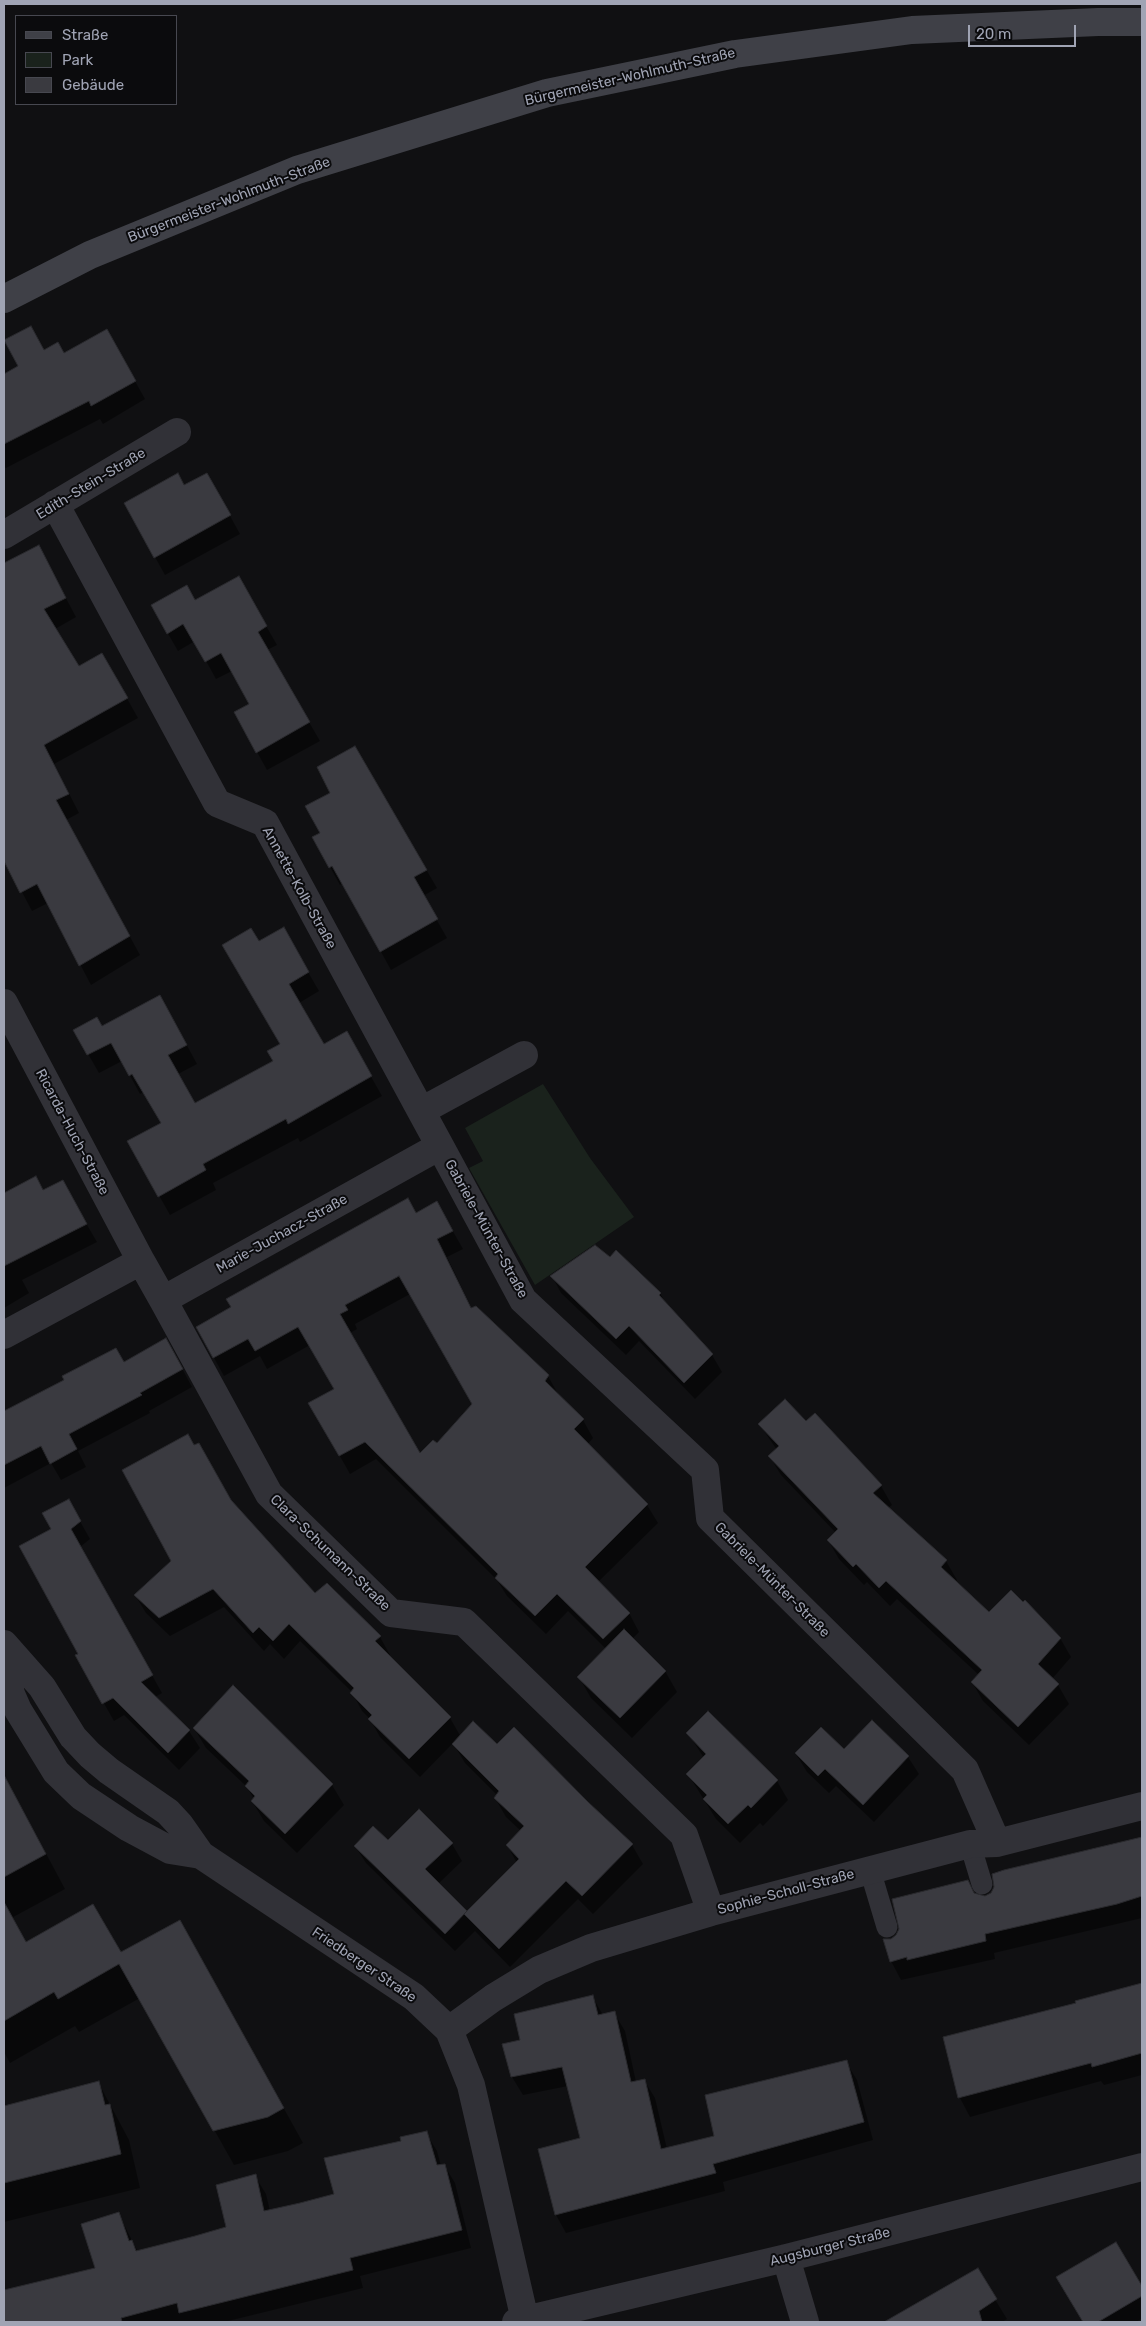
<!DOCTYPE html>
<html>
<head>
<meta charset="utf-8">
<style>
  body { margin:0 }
  #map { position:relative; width:1146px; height:2326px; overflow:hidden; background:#101012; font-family:Rubik,sans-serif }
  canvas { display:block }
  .frame { position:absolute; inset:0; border:5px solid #a0a4b4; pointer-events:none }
  .legend { position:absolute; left:15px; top:15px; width:162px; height:90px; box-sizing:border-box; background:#0b0b0d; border:1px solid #474850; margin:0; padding:6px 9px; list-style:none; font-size:15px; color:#a0a4b4 }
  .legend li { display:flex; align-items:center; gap:10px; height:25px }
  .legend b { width:25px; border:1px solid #474850 }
  .scale { position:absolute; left:968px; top:25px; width:108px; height:22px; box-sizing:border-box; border:2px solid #a0a4b4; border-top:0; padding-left:6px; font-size:15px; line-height:18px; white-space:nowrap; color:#a0a4b4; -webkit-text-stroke:4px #0b0b0d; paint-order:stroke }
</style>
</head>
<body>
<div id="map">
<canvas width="1146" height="2326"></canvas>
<div class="frame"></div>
<ul class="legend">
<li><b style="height:6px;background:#3f4047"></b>Straße</li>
<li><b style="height:14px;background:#1a221c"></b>Park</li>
<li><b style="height:14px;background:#3a3a40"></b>Gebäude</li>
</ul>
<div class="scale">20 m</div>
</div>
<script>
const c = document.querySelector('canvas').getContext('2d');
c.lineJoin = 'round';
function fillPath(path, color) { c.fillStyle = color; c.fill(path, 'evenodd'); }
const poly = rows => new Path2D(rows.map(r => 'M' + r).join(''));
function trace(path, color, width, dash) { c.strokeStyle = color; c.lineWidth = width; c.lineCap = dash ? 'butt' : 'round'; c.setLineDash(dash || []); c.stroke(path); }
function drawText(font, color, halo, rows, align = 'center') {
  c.font = font + ' Rubik,sans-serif'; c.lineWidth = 4; c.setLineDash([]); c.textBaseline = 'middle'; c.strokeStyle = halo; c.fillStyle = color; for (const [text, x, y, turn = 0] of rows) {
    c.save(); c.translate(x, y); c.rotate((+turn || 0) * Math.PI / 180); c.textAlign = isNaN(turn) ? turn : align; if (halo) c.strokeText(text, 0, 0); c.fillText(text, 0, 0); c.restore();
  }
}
const green = poly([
  [543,1084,590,1158,634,1217,535,1285,469,1168,483,1161,465,1128]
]);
const shadow = poly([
  [117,349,145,399,103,424,100,419,6,468,4,467,4,375,44,351,64,354],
  [207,474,240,534,165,575,155,557,184,487],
  [38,546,76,617,55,629,78,668,102,654,138,718,54,764,79,813,66,820,140,955,91,985,48,903,32,911,4,858,4,564],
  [238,577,277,645,267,650,320,741,267,770,257,752,251,704,232,671,216,679,195,641,178,651,152,606,195,602],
  [355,748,437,888,423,896,447,938,391,970,343,883,340,885,330,867,321,833,332,793],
  [283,929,319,991,299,1003,324,1046,357,1052,382,1096,300,1142,298,1138,213,1183,216,1190,170,1215,129,1142,162,1124,144,1092,140,1094,122,1061,99,1073,75,1031,171,1016,197,1064,178,1074,195,1105,275,1062,282,1044,258,942],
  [35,1177,44,1191,62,1182,97,1242,22,1280,29,1293,4,1308,4,1195],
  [416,1214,447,1221,463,1249,447,1257,472,1309,548,1376,558,1394,583,1420,593,1438,587,1445,647,1505,658,1523,598,1582,629,1613,639,1632,632,1639,665,1671,677,1692,632,1738,591,1698,579,1677,606,1649,568,1611,546,1634,507,1596,497,1580,376,1459,350,1474,310,1403,335,1389,310,1345,267,1369,260,1356,224,1376,197,1327],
  [410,1294,473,1404,437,1445,419,1455,350,1333,357,1329,355,1324],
  [552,1276,660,1293,668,1308,712,1355,722,1372,695,1399,639,1341,626,1355,561,1293],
  [176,1357,192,1387,149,1411,150,1413,78,1451,86,1467,61,1480,51,1463,4,1488,4,1413,66,1381,124,1363],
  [806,1423,881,1486,892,1505,888,1508,946,1561,957,1580,955,1582,989,1613,1060,1638,1071,1657,1052,1679,1058,1685,1069,1704,1029,1745,983,1701,972,1682,979,1675,897,1599,890,1606,867,1582,864,1585,839,1559,828,1540,836,1533,781,1475,770,1457,777,1450,760,1425],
  [195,1447,231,1502,315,1595,380,1637,390,1655,388,1657,450,1718,461,1737,497,1746,587,1803,632,1845,643,1864,593,1914,578,1899,510,1967,475,1931,455,1951,366,1863,355,1846,388,1842,452,1844,462,1861,438,1884,467,1913,517,1863,507,1845,521,1831,506,1817,495,1798,497,1795,465,1763,453,1743,420,1777,380,1737,370,1719,362,1711,352,1692,300,1641,284,1659,270,1644,264,1651,224,1607,170,1636,146,1613,135,1595,173,1561],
  [68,1500,90,1539,80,1547,162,1693,155,1697,189,1731,200,1748,179,1770,124,1715,114,1721,77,1656,80,1654,53,1530],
  [233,1687,332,1785,344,1805,297,1853,264,1821,252,1801,254,1799,247,1787,206,1748,194,1728],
  [708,1713,777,1781,788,1800,763,1826,760,1823,740,1843,716,1819,688,1774,704,1758,688,1733],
  [844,1750,908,1757,919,1774,874,1822,836,1786,829,1793,807,1772,796,1754],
  [4,1775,65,1889,4,1922],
  [1142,1837,1142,1918,994,1953,995,1959,901,1980,891,1961,891,1940,975,1895,985,1897,992,1894,1004,1871],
  [19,1933,26,1944,121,1954,199,1955,303,2143,288,2151,234,2165,140,1998,79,2032,75,2026,10,2063,4,2052,4,1942],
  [1142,1984,1142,2075,1104,2085,1101,2081,970,2117,960,2098,945,2038,1077,2004,1077,2002],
  [592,1996,603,2015,614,2013,625,2031,636,2082,644,2080,655,2098,667,2149,716,2137,846,2062,857,2080,873,2140,723,2182,725,2191,566,2233,556,2215,581,2139,568,2086,523,2095,512,2077,522,2041],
  [98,2082,129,2140,140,2188,4,2222,4,2107],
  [426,2133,437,2151,441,2166,444,2165,455,2183,471,2248,360,2276,363,2288,224,2322,4,2322,4,2292,97,2269,118,2213,138,2252,228,2228,255,2176,266,2194,270,2211,336,2194,403,2142],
  [977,2270,1007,2319,1002,2322,887,2322],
  [1057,2278,1142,2284,1142,2320,1141,2319,1136,2322,1084,2322]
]);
const building = poly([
  [31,326,44,350,58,342,64,353,107,329,136,381,91,406,89,401,4,444,4,374,18,366,4,340,31,326],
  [178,473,184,485,207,473,231,515,154,558,124,503,178,473],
  [39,545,66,598,44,609,79,666,102,653,128,698,44,745,69,794,56,800,130,936,79,966,37,884,20,893,4,861,4,563,39,545],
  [239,576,267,626,258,632,310,722,256,753,234,712,249,704,221,653,205,662,183,624,167,634,151,605,187,585,195,600,239,576],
  [355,746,427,870,414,877,438,919,380,952,332,866,329,868,312,837,320,833,305,806,330,793,317,767,355,746],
  [284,927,309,972,289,984,324,1044,347,1031,372,1076,288,1124,286,1119,203,1164,206,1170,158,1197,127,1141,161,1123,132,1074,129,1076,111,1043,87,1055,73,1030,97,1017,102,1026,160,995,187,1045,168,1055,195,1103,273,1061,267,1051,280,1044,222,945,251,928,259,941,284,927],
  [36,1176,43,1190,63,1180,87,1224,4,1266,4,1193,36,1176],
  [408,1198,416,1213,437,1201,453,1231,437,1239,471,1308,476,1306,549,1375,545,1381,584,1419,574,1429,648,1504,585,1567,630,1613,603,1639,557,1594,535,1616,495,1578,498,1574,365,1442,339,1456,308,1403,334,1389,298,1327,255,1351,248,1339,213,1358,196,1327,231,1307,226,1299,408,1198],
  [399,1276,472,1404,437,1443,433,1440,420,1453,340,1314,348,1310,345,1305,399,1276],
  [595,1245,610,1257,616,1250,661,1293,659,1295,713,1354,684,1383,629,1326,616,1339,550,1276,595,1245],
  [166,1338,183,1369,140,1393,142,1395,69,1434,77,1449,50,1464,41,1446,4,1465,4,1411,64,1380,62,1376,116,1348,124,1362,166,1338],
  [785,1399,806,1421,815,1413,882,1485,873,1493,947,1560,941,1567,989,1612,1011,1590,1023,1602,1025,1600,1061,1638,1038,1664,1059,1684,1018,1727,971,1682,982,1670,886,1581,879,1588,856,1564,853,1567,827,1540,838,1529,768,1456,779,1446,758,1424,785,1399],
  [188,1434,194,1445,199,1443,231,1500,315,1593,327,1583,381,1636,375,1641,451,1717,409,1759,368,1719,372,1715,350,1693,354,1688,289,1624,273,1641,259,1627,253,1633,213,1589,159,1618,134,1595,171,1561,122,1470,188,1434],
  [69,1499,81,1521,71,1529,153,1675,141,1682,190,1730,168,1753,113,1698,102,1704,75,1655,78,1654,19,1546,51,1529,42,1513,69,1499],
  [624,1629,666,1671,620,1718,577,1677,624,1629],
  [233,1685,333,1784,285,1834,251,1801,255,1796,245,1786,249,1781,193,1728,233,1685],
  [708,1711,778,1780,751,1808,748,1805,728,1824,703,1799,707,1795,686,1774,706,1754,686,1733,708,1711],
  [872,1720,909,1756,863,1805,825,1769,818,1776,795,1753,821,1727,844,1749,872,1720],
  [473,1721,497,1744,514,1727,588,1802,633,1844,582,1896,566,1881,499,1949,464,1914,519,1859,506,1845,524,1826,494,1798,499,1791,452,1744,473,1721],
  [4,1775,46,1854,4,1877,4,1775],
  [419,1809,453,1843,425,1869,467,1911,445,1934,354,1846,373,1826,388,1840,419,1809],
  [1142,1837,1142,1896,1117,1904,985,1934,986,1941,907,1960,907,1957,890,1962,883,1939,891,1939,896,1935,899,1929,892,1899,968,1880,974,1893,985,1896,991,1893,994,1887,992,1874,1004,1870,1142,1837],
  [4,1902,26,1942,93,1904,121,1952,180,1920,284,2108,268,2117,213,2131,119,1964,58,1999,54,1992,4,2021,4,1902],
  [1142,1983,1142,2053,1092,2067,1091,2063,958,2098,943,2037,1076,2003,1075,2001,1142,1983],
  [593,1995,598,2015,615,2011,631,2082,645,2079,661,2149,714,2136,705,2095,847,2060,864,2122,713,2164,716,2173,555,2215,538,2149,580,2138,562,2067,511,2077,502,2044,520,2040,514,2014,593,1995],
  [99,2081,105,2105,110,2104,121,2154,4,2183,4,2106,99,2081],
  [427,2131,437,2165,445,2164,462,2230,350,2258,353,2270,179,2313,177,2303,121,2318,122,2322,4,2322,4,2290,95,2268,81,2224,119,2212,129,2241,132,2240,136,2251,195,2236,226,2227,216,2185,256,2174,264,2211,300,2203,334,2194,324,2158,401,2141,400,2137,427,2131],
  [1116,2242,1142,2286,1142,2296,1098,2322,1083,2322,1056,2277,1116,2242],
  [978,2268,997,2299,979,2311,982,2322,884,2322,978,2268]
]);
const lane = poly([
  [970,1844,982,1884],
  [870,1870,887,1927]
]);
const street = poly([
  [55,504,217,803,265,823,421,1111],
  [4,535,177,432],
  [4,1003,141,1261],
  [440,1146,523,1300,705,1470,710,1518,965,1770,997,1843],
  [163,1300,269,1494,391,1613,464,1622,684,1835,711,1912],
  [4,1335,141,1261,163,1300,440,1146,421,1111,524,1055],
  [4,1644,42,1687,73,1737,90,1755,109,1771,168,1812,180,1825,201,1855,414,1997,449,2030,471,2085,525,2320],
  [4,1665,11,1694,18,1710,56,1772,81,1796,129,1828,170,1850,201,1855],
  [449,2030,493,1998,539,1970,591,1948,711,1912,970,1844,997,1843,1142,1806],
  [786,2258,805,2322],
  [516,2322,786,2258,1142,2167]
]);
const secondary = poly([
  [4,299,90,255,297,170,547,93,735,54,912,30,1098,22,1142,22]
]);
const streetNames = [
  ["Bürgermeister-Wohlmuth-Straße",630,77,-13],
  ["Bürgermeister-Wohlmuth-Straße",229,200,-21],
  ["Edith-Stein-Straße",91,484,-31],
  ["Annette-Kolb-Straße",299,888,61],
  ["Ricarda-Huch-Straße",72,1132,62],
  ["Gabriele-Münter-Straße",486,1229,61],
  ["Marie-Juchacz-Straße",282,1234,-29],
  ["Clara-Schumann-Straße",330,1553,44],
  ["Gabriele-Münter-Straße",772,1580,45],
  ["Sophie-Scholl-Straße",786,1892,-15],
  ["Friedberger Straße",364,1965,34],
  ["Augsburger Straße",830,2247,-14]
];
fillPath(green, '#1a221c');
fillPath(shadow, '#0007');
fillPath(building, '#3a3a40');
trace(building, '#2a2a2e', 1);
trace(lane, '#313137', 21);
trace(street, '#313137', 28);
trace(secondary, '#3f4047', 28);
drawText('14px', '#a0a4b4', '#0b0b0d', streetNames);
</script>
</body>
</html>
